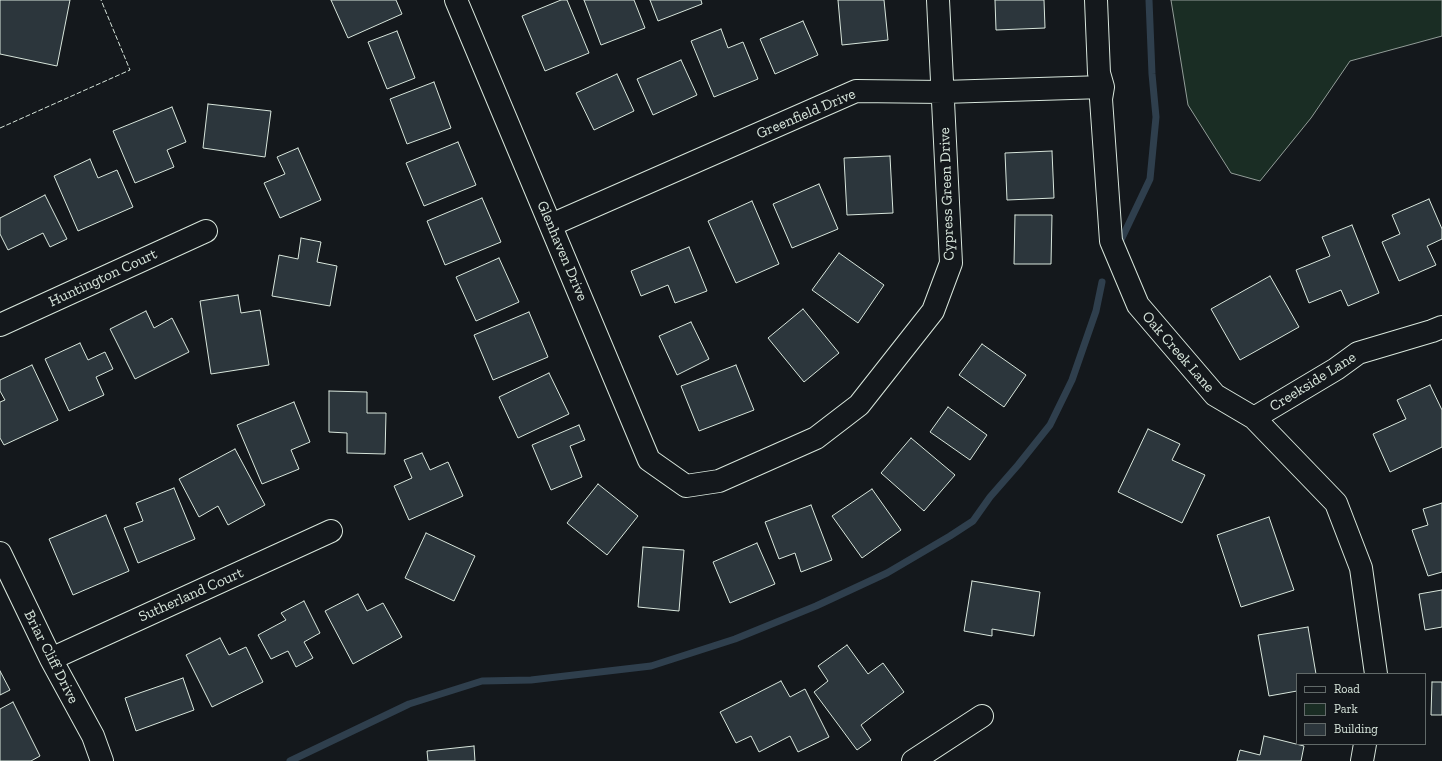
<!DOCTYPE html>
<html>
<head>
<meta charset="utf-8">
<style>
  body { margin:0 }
  #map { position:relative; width:1442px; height:761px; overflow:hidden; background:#14181c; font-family:"Zilla Slab",serif }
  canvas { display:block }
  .legend { position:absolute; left:1296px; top:673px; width:130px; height:72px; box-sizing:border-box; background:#14181c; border:1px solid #626a69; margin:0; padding:5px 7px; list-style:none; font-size:12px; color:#d8e6dc }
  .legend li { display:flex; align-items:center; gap:8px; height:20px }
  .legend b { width:20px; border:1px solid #626a69 }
</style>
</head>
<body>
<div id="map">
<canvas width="1442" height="761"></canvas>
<ul class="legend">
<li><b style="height:5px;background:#14181c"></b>Road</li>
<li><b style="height:11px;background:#1a2d24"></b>Park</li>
<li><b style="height:11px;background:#2c363c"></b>Building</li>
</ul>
</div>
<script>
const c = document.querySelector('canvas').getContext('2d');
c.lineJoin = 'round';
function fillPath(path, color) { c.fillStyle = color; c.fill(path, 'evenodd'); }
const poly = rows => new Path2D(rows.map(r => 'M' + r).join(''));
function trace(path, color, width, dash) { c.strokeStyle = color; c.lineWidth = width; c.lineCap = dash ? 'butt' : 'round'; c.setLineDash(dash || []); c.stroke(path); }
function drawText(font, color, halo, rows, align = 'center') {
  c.font = font + ' "Zilla Slab",serif'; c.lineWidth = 3; c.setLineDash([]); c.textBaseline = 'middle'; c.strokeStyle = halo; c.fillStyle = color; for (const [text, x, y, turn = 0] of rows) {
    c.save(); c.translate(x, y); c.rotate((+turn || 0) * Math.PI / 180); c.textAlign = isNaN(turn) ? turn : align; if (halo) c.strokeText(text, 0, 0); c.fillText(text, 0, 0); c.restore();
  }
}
const green = poly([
  [1171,0,1442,0,1442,36,1350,61,1311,118,1260,181,1231,173,1188,105,1171,0]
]);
const stream = poly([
  [1121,240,1150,179,1156,117,1152,74,1149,0],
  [290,761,409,704,482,681,531,680,651,666,735,639,816,606,887,573,950,536,973,521,990,497,1018,465,1050,425,1072,380,1096,311,1102,282]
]);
const building = poly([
  [0,0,70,0,57,66,0,54,0,0],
  [331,0,396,0,402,14,348,38,331,0],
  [561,0,567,0,589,53,545,71,522,16,561,0],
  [584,0,634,0,645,28,601,45,584,0],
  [650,0,701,0,702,4,658,21,650,0],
  [838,0,884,0,888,40,842,45,838,0],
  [995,0,1044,0,1045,28,996,30,995,0],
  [803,21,818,55,775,74,760,39,803,21],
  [721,29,728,48,743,42,758,79,714,97,691,41,721,29],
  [397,31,415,78,387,89,368,42,397,31],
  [681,60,697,95,653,115,637,79,681,60],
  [617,74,634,111,594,130,576,93,617,74],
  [434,82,451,128,407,144,390,99,434,82],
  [208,104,271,111,265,157,203,148,208,104],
  [172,107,186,142,167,150,174,167,135,183,113,131,172,107],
  [458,142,476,185,424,206,406,163,458,142],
  [298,148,321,200,280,218,264,183,285,174,277,157,298,148],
  [1052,151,1054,198,1007,200,1005,153,1052,151],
  [890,156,893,213,847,215,844,158,890,156],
  [90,159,98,178,117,170,133,207,78,231,54,176,90,159],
  [819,184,838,229,792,248,773,204,819,184],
  [45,195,67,239,50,247,43,233,8,250,0,234,0,218,45,195],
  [482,198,501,242,445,265,427,221,482,198],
  [1429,199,1442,229,1442,239,1427,246,1436,265,1399,281,1382,242,1400,234,1392,215,1429,199],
  [752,201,779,264,736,283,708,221,752,201],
  [1015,215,1052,215,1051,264,1014,264,1015,215],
  [1352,225,1379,293,1348,306,1341,290,1309,303,1296,270,1330,256,1322,237,1352,225],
  [301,238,321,242,317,262,337,266,330,306,272,296,279,255,298,259,301,238],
  [689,247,707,291,675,303,668,285,641,296,631,271,689,247],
  [839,253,884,285,858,323,812,290,839,253],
  [499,258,519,302,476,321,456,277,499,258],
  [1270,276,1299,327,1240,360,1211,309,1270,276],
  [238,295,241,313,260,310,269,365,211,374,200,301,238,295],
  [803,309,839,353,804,382,768,338,803,309],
  [146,311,154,328,172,318,189,352,135,379,110,329,146,311],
  [529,312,548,357,493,380,474,335,529,312],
  [691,322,709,359,677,375,659,336,691,322],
  [80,343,88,360,105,352,113,369,96,377,104,395,69,411,45,359,80,343],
  [982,344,1026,375,1004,407,959,375,982,344],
  [32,365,58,420,4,445,0,438,0,402,5,400,0,391,0,380,32,365],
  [736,365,754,410,699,431,681,386,736,365],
  [549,373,569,414,518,438,499,397,549,373],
  [1430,385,1442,410,1442,447,1390,472,1373,434,1406,419,1397,400,1430,385],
  [329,391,367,392,367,413,386,413,385,454,347,453,347,433,329,432,329,391],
  [294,402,310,442,291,450,299,469,262,484,237,425,294,402],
  [948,407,987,435,970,460,930,432,948,407],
  [579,425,585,440,570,446,582,477,551,490,532,445,579,425],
  [1148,429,1180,444,1172,460,1205,475,1182,523,1118,492,1148,429],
  [911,438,955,475,924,511,881,473,911,438],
  [235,449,265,505,228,525,218,506,199,517,179,479,235,449],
  [422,453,430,470,448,462,463,496,409,520,394,486,412,478,404,460,422,453],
  [598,484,638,516,607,555,567,523,598,484],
  [174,488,195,539,138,563,124,528,143,521,136,503,174,488],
  [872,489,901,530,862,558,832,516,872,489],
  [1442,503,1442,572,1428,576,1412,530,1428,525,1423,509,1442,503],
  [811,505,832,560,801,572,795,553,779,559,765,522,811,505],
  [106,515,129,571,73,595,49,539,106,515],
  [1269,517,1294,590,1241,607,1217,535,1269,517],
  [426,533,475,556,454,601,405,578,426,533],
  [757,543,775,584,730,603,713,562,757,543],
  [643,547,684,550,679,611,638,607,643,547],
  [972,581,1040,592,1034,636,992,629,992,636,964,631,972,581],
  [1442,590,1442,627,1425,630,1419,594,1442,590],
  [358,594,367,611,383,603,402,637,353,664,325,611,358,594],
  [304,601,320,633,304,642,313,658,296,667,288,651,271,659,258,635,286,620,281,613,304,601],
  [1308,627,1316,674,1297,674,1297,691,1269,696,1258,635,1308,627],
  [220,638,229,655,246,647,263,682,212,707,186,655,220,638],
  [847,645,868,674,883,663,904,692,861,725,871,740,857,750,814,692,828,681,818,666,847,645],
  [0,671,10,690,0,695,0,671],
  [183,678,194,710,136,731,125,698,183,678],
  [781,681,790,697,805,689,829,737,798,752,790,736,759,752,751,736,736,743,720,712,781,681],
  [1432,682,1442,682,1442,715,1431,715,1432,682],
  [13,702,40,756,31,761,0,761,0,709,13,702],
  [1264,736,1304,746,1301,761,1237,761,1240,750,1260,755,1264,736],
  [474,746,475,761,428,761,427,751,474,746]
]);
const street = poly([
  [456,0,649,460,686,486,719,481,816,438,859,405,933,311,951,263,938,0],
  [1096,0,1099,73,1103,87,1101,99,1111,241,1138,305,1215,395,1254,418,1336,503,1361,568,1376,674],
  [551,225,856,91,943,92,1103,87],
  [0,325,206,231],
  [1254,418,1336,369,1358,353,1432,331,1442,327],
  [0,553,51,659,93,736,102,761],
  [51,659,331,531],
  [913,761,982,716],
  [1362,761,1365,744]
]);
const fence = poly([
  [0,128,130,70,101,0]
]);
const streetNames = [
  ["Greenfield Drive",806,114,-23],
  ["Cypress Green Drive",947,194,-92],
  ["Glenhaven Drive",562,251,67],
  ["Huntington Court",103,278,-25],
  ["Oak Creek Lane",1178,352,49],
  ["Creekside Lane",1313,382,-32],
  ["Sutherland Court",191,595,-24],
  ["Briar Cliff Drive",51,657,63]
];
fillPath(green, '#1a2d24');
trace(green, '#939e99', 1);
trace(stream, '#2f3f4d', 7);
fillPath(building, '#2c363c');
trace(building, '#d8e6dc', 1);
trace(street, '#d8e6dc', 24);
trace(street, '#14181c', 22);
trace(fence, '#d8e6dc', 1, [5, 2]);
drawText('15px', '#d8e6dc', '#14181c', streetNames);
</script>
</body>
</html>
